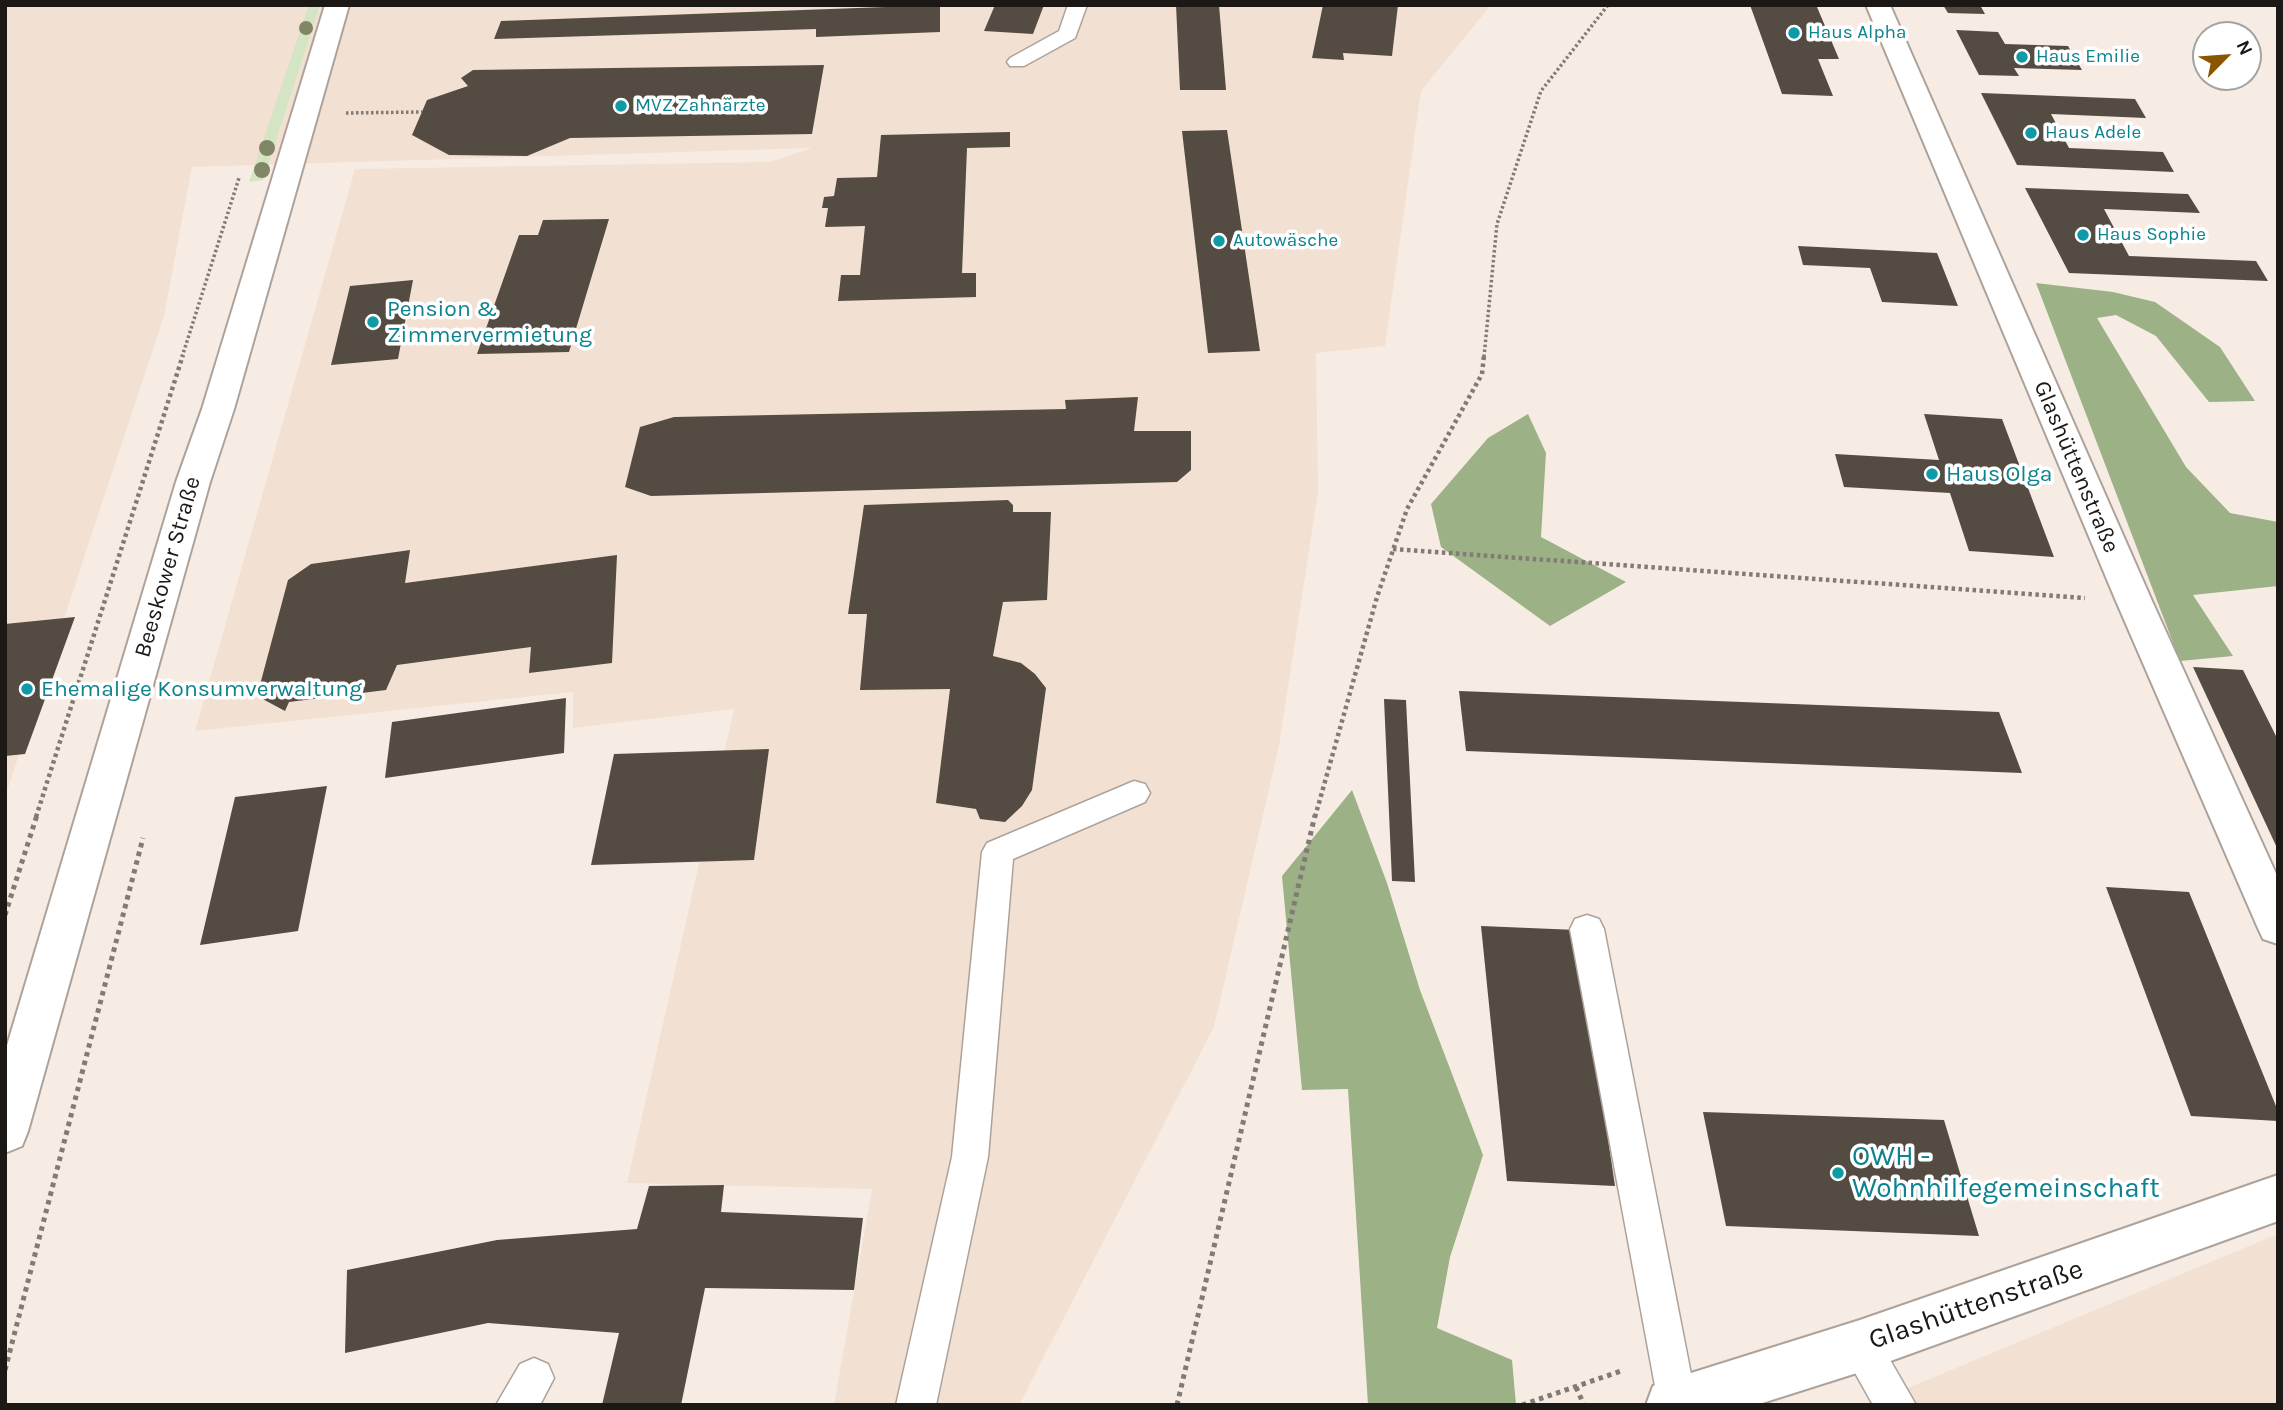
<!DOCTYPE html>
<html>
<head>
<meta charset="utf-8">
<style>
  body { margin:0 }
  #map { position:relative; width:2283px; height:1410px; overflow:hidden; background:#f7ece3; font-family:Karla,sans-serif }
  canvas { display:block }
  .frame { position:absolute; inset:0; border:7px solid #1c1815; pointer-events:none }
  .north { position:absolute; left:2192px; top:21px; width:70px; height:70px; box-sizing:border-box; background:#fff; border:2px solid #a4a3a1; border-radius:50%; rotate:65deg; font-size:19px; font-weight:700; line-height:28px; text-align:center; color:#1c1815 }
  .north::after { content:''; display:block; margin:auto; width:24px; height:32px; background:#895500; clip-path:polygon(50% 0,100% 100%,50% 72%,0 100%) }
</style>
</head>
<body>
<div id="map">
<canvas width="2283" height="1410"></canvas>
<div class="frame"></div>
<div class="north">N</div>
</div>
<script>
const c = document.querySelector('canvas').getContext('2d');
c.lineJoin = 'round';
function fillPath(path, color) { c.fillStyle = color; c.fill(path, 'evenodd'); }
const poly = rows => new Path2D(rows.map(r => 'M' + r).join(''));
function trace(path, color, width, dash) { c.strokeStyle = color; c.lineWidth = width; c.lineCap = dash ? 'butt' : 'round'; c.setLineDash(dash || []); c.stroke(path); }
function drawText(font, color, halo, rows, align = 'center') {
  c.font = font + ' Karla,sans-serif'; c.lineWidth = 7; c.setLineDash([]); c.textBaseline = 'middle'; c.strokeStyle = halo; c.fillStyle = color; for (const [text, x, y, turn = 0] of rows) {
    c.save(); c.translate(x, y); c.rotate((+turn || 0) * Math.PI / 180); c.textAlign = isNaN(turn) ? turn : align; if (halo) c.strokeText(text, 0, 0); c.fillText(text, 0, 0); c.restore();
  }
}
const built = poly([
  [5,5,1491,5,1421,91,1385,346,1316,353,1318,492,1279,746,1214,1027,1019,1405,834,1405,872,1189,627,1183,734,709,573,728,573,692,195,731,355,169,770,162,812,148,192,167,164,316,5,797],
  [2278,1234,2278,1405,1867,1405]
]);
const green = poly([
  [309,5,320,5,263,180,249,182]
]);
const forest = poly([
  [2036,283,2113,292,2155,302,2220,347,2255,401,2209,402,2156,336,2116,315,2097,318,2186,467,2230,513,2278,522,2278,586,2193,595,2233,656,2180,661],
  [1528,414,1546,453,1541,537,1626,582,1550,626,1441,547,1431,504,1488,438],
  [1352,790,1387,883,1420,990,1483,1155,1450,1257,1437,1328,1512,1360,1516,1405,1368,1405,1348,1089,1302,1090,1282,876]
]);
const building = poly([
  [940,5,940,32,816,37,816,29,494,39,501,21],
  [995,5,1044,5,1033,34,984,31],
  [1176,5,1219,5,1226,90,1180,90],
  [1323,5,1398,5,1392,56,1343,53,1344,60,1312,58],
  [1750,5,1817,7,1839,59,1818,59,1833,96,1782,94],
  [1943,5,1980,5,1985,14,1948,13],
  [1956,30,1998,32,2005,44,2068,46,2082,70,2014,68,2019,76,1979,75],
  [824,65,812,134,570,138,527,156,449,155,412,135,427,100,468,86,461,78,473,70],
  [1981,93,2135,99,2146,118,2051,114,2069,148,2163,152,2174,172,2017,165],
  [1227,130,1260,351,1208,353,1182,131],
  [1010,132,1010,147,967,148,962,273,976,273,976,297,838,301,841,275,860,275,865,226,825,227,828,208,822,208,824,197,834,196,837,178,877,177,881,135],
  [2025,188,2188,194,2200,213,2104,209,2129,256,2256,261,2268,281,2069,273],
  [609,219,569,352,477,354,519,235,538,235,543,220],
  [1798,246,1937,253,1958,306,1882,302,1870,268,1803,265],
  [413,280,398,359,331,365,350,286],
  [1138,397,1134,431,1191,431,1191,470,1177,482,651,496,625,487,640,427,674,417,1066,409,1065,400],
  [1924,414,2002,419,2054,557,1969,551,1950,493,1844,487,1835,454,1939,460],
  [1008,500,1013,505,1013,512,1051,512,1047,600,1003,602,993,656,1021,663,1035,674,1046,688,1032,790,1022,806,1005,822,980,819,976,809,936,803,950,689,860,690,867,614,848,614,864,505],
  [410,550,405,583,617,555,612,663,529,673,531,647,397,665,386,690,289,702,285,711,257,696,288,580,311,564],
  [75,617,25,754,5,756,5,624],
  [2193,667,2243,670,2278,740,2278,850],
  [1459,691,1999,712,2022,773,1466,751],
  [566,698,564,753,385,778,392,722],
  [1384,699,1406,700,1415,882,1392,881],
  [769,749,754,860,591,865,614,754],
  [327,786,298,931,200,945,235,797],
  [2106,887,2189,892,2278,1111,2278,1121,2191,1116],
  [1481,926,1577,930,1615,1186,1507,1181],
  [1703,1112,1944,1120,1979,1236,1726,1226],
  [724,1185,721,1212,863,1218,854,1290,705,1288,681,1405,602,1405,619,1333,488,1323,345,1353,347,1270,497,1240,637,1229,649,1186]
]);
const pathFar2 = poly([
  [346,113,422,112],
  [182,357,239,178],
  [1484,357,1497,224,1541,91,1608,5]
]);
const pathFar1 = poly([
  [1393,549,2085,598],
  [36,817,183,355],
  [1315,817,1377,597,1407,509,1482,374,1484,355]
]);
const path = poly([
  [5,915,37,815],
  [5,1370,143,838],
  [1576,1387,1584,1405],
  [1177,1405,1315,815],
  [1522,1405,1624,1370]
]);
const lane = poly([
  [1068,5,1087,5,1075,38,1024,66,1010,66,1007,62,1010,58,1059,31,1068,5],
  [1134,781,1145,784,1150,793,1145,802,1013,859,988,1157,936,1405,896,1405,952,1157,982,852,987,843,1134,781],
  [1587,915,1599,919,1604,929,1697,1405,1659,1405,1658,1402,1570,929,1575,919,1587,915],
  [1860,1326,1874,1332,1916,1405,1873,1405,1840,1346,1846,1332,1860,1326],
  [534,1358,548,1364,554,1378,540,1405,496,1405,520,1364,534,1358]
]);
const street = poly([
  [1866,5,1890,5,2152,601,2278,878,2278,944,2263,939,2257,926,2116,601,1866,5],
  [2278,1175,2278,1221,1860,1372,1756,1405,1646,1405,1653,1386,1672,1379,1860,1320,2278,1175]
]);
const secondary = poly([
  [325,5,349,5,234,409,210,482,28,1131,22,1146,5,1153,5,1052,176,482,202,409,325,5]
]);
const trees = [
  [306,28,7],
  [267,148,8],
  [262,170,8]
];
const markers = [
  [1794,33,7,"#0f9aa8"],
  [2022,57,7,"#0f9aa8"],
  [621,106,7,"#0f9aa8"],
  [2031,133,7,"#0f9aa8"],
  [2083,235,7,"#0f9aa8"],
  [1219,241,7,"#0f9aa8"],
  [373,322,7,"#0f9aa8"],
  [1932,474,7,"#0f9aa8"],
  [27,689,7,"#0f9aa8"],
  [1838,1173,7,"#0f9aa8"]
];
const farCulturenames = [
  ["Haus Alpha",1808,33],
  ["Haus Emilie",2036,57],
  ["MVZ Zahnärzte",635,106],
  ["Haus Adele",2045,133],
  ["Haus Sophie",2097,235],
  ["Autowäsche",1233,241]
];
const cultureNames = [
  ["Pension &",387,309],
  ["Zimmervermietung",387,335],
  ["Haus Olga",1946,474],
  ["Ehemalige Konsumverwaltung",41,689]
];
const streetNames = [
  ["Glashüttenstraße",2076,467,67],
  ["Beeskower Straße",168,567,-74]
];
const nearCulturenames = [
  ["OWH -",1852,1157],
  ["Wohnhilfegemeinschaft",1852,1189]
];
const nearStreetnames = [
  ["Glashüttenstraße",1976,1305,-19]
];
fillPath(built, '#f2e1d2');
fillPath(green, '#d4e5c3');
fillPath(forest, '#9cb185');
fillPath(building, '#544b43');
trace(lane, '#ada29a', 3);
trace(street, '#ada29a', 4);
trace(secondary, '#ada29a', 4);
trace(pathFar2, '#827b75', 3.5, [2.5, 2.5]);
trace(pathFar1, '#827b75', 4.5, [3.5, 3.5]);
trace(path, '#827b75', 5, [4.5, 4.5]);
fillPath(lane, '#fff');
fillPath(street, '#fff');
fillPath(secondary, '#fff');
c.fillStyle = '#808666';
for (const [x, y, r] of trees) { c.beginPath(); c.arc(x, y, r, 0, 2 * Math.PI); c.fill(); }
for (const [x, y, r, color] of markers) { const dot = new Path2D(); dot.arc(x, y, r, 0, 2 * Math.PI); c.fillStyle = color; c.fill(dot); trace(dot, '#fff', 2.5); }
drawText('19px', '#0d838f', '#fff', farCulturenames, 'left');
drawText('23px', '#0d838f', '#fff', cultureNames, 'left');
drawText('23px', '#1c1815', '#fff', streetNames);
drawText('28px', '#0d838f', '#fff', nearCulturenames, 'left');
drawText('28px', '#1c1815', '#fff', nearStreetnames);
</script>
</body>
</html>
